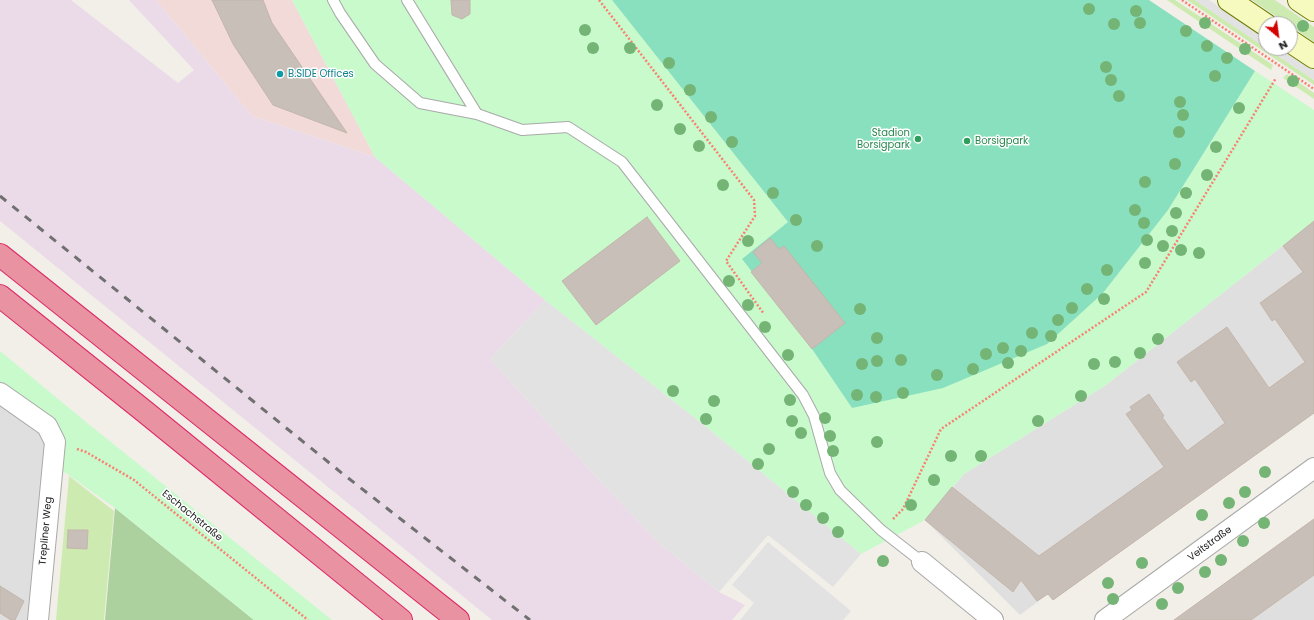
<!DOCTYPE html>
<html>
<head>
<meta charset="utf-8">
<style>
  body { margin:0 }
  #map { position:relative; width:1314px; height:620px; overflow:hidden; background:#f2efe9; font-family:Poppins,sans-serif }
  canvas { display:block }
  .north { position:absolute; left:1258px; top:16px; width:40px; height:40px; box-sizing:border-box; background:#fff; border:1px solid #a7a7a7; border-radius:50%; rotate:151deg; font-size:11px; font-weight:700; line-height:16px; text-align:center; color:#222 }
  .north::after { content:''; display:block; margin:auto; width:14px; height:18px; background:#d40000; clip-path:polygon(50% 0,100% 100%,50% 72%,0 100%) }
</style>
</head>
<body>
<div id="map">
<canvas width="1314" height="620"></canvas>
<div class="north">N</div>
</div>
<script>
const c = document.querySelector('canvas').getContext('2d');
c.lineJoin = 'round';
function fillPath(path, color) { c.fillStyle = color; c.fill(path, 'evenodd'); }
const poly = rows => new Path2D(rows.map(r => 'M' + r).join(''));
function trace(path, color, width, dash) { c.strokeStyle = color; c.lineWidth = width; c.lineCap = dash ? 'butt' : 'round'; c.setLineDash(dash || []); c.stroke(path); }
function drawText(font, color, halo, rows, align = 'center') {
  c.font = font + ' Poppins,sans-serif'; c.lineWidth = 3; c.setLineDash([]); c.textBaseline = 'middle'; c.strokeStyle = halo; c.fillStyle = color; for (const [text, x, y, turn = 0] of rows) {
    c.save(); c.translate(x, y); c.rotate((+turn || 0) * Math.PI / 180); c.textAlign = isNaN(turn) ? turn : align; if (halo) c.strokeText(text, 0, 0); c.fillText(text, 0, 0); c.restore();
  }
}
const residential = poly([
  [1314,221,1314,413,1053,600,1048,594,1020,615,925,520,964,474,1106,385],
  [0,399,47,437,31,620,0,620],
  [1314,519,1314,620,1174,620,1251,564]
]);
const commercial = poly([
  [156,0,292,0,375,157,252,116]
]);
const industrial = poly([
  [0,0,71,0,178,83,194,70,129,0,156,0,252,116,375,157,545,300,490,359,598,479,659,543,719,592,745,605,732,620,492,620,0,221]
]);
const grass = poly([
  [1167,0,1175,0,1273,65,1271,70],
  [1187,0,1195,0,1314,80,1314,85],
  [1252,0,1275,0,1314,27,1314,42],
  [1287,74,1314,93,1314,99,1283,78],
  [69,476,114,511,104,620,56,620]
]);
const forest = poly([
  [115,508,254,620,105,620]
]);
const park = poly([
  [292,0,612,0,788,222,742,259,812,349,852,408,1103,293,1168,210,1255,71,1314,110,1314,221,1106,385,964,474,925,520,861,554,705,426,545,300,375,157],
  [0,351,86,422,332,620,254,620,115,508,66,473,56,470,60,453,0,384]
]);
const pitch = poly([
  [612,0,1149,0,1255,71,1168,210,1103,293,1047,344,943,388,852,408,812,349,742,259,788,222]
]);
const parking = poly([
  [1195,0,1209,0,1266,38,1266,48],
  [1266,48,1281,48,1314,70,1314,80],
  [545,300,705,426,861,554,833,587,768,535,719,592,659,543,598,479,490,359],
  [768,542,851,611,843,620,740,620,754,603,732,585]
]);
const building = poly([
  [212,0,263,0,272,23,347,133,273,105,233,44,212,0],
  [451,0,470,0,470,14,462,19,452,15,451,0],
  [647,217,680,261,596,325,562,281,647,217],
  [1314,221,1314,413,1053,600,1048,594,1037,601,1021,580,1013,592,925,520,952,487,1039,556,1164,467,1126,414,1132,410,1130,407,1149,394,1164,416,1162,417,1187,451,1225,423,1195,379,1191,382,1177,362,1227,327,1269,388,1305,362,1275,319,1272,321,1260,303,1303,272,1283,246,1314,221],
  [770,238,779,249,784,246,845,323,812,349,751,272,762,263,753,252,770,238],
  [1314,519,1314,575,1251,620,1174,620,1314,519],
  [68,530,88,530,87,549,67,548,68,530],
  [0,586,24,601,15,620,11,620,0,613,0,586]
]);
const path = poly([
  [599,0,754,200,755,216,726,261,764,314],
  [1182,0,1314,89],
  [77,449,86,452,134,480,308,620],
  [893,519,903,509,941,429,1146,292,1276,78]
]);
const lane = poly([
  [333,0,340,13,375,64,420,103,477,114,522,130,568,127,622,162,803,395,814,416,830,473,840,490,881,530,922,562],
  [407,0,477,114]
]);
const street = poly([
  [0,393,47,426,55,442,38,620],
  [922,562,993,620],
  [1105,620,1314,468]
]);
const secondary = poly([
  [1229,0,1266,25],
  [1299,0,1314,10],
  [1290,41,1314,57]
]);
const highway = poly([
  [0,255,458,620],
  [0,296,144,411,401,620]
]);
const rail = poly([
  [0,196,343,474,530,620]
]);
const trees = [
  [1089,9],
  [1136,11],
  [1140,23],
  [1205,23],
  [1114,24],
  [1303,26],
  [585,30],
  [1186,31],
  [1207,46],
  [593,48],
  [630,48],
  [1245,49],
  [1227,58],
  [669,63],
  [1106,67],
  [1215,76],
  [1111,80],
  [1293,81],
  [690,90],
  [1119,96],
  [1180,102],
  [657,105],
  [1239,108],
  [1183,115],
  [711,117],
  [680,129],
  [1179,132],
  [732,142],
  [699,146],
  [1216,147],
  [1175,164],
  [1207,175],
  [1145,182],
  [723,185],
  [773,193],
  [1186,193],
  [1135,210],
  [1176,213],
  [796,220],
  [1144,223],
  [1172,231],
  [1147,240],
  [748,241],
  [817,246],
  [1163,246],
  [1181,250],
  [1199,253],
  [1145,263],
  [1107,270],
  [729,281],
  [1087,289],
  [1104,299],
  [748,305],
  [1072,308],
  [860,309],
  [1058,320],
  [765,327],
  [1032,333],
  [1051,336],
  [877,338],
  [1158,339],
  [1003,348],
  [1021,351],
  [1140,353],
  [986,354],
  [788,355],
  [901,360],
  [877,361],
  [1115,362],
  [1008,363],
  [862,364],
  [1094,364],
  [973,369],
  [937,375],
  [673,391],
  [903,393],
  [857,395],
  [1081,396],
  [876,397],
  [790,400],
  [714,401],
  [825,418],
  [706,419],
  [792,421],
  [1038,421],
  [801,433],
  [830,436],
  [877,442],
  [769,449],
  [833,451],
  [951,456],
  [981,456],
  [758,464],
  [1265,472],
  [934,480],
  [793,492],
  [1245,492],
  [1229,503],
  [806,505],
  [911,505],
  [1202,515],
  [823,518],
  [1264,523],
  [838,532],
  [1243,541],
  [1221,560],
  [883,561],
  [1142,563],
  [1205,572],
  [1108,583],
  [1178,588],
  [1113,599],
  [1162,604]
];
const markers = [
  [280,74,4,"#0f9aa8"],
  [918,139,4,"#2e9e5b"],
  [967,141,4,"#2e9e5b"]
];
const cultureNames = [
  ["B.SIDE Offices",288,74]
];
const leisureNames = [
  ["Stadion",910,133],
  ["Borsigpark",910,145],
  ["Borsigpark",975,141,"left"]
];
const streetNames = [
  ["Eschachstraße",192,516,39],
  ["Trepliner Weg",46,531,-85],
  ["Veitstraße",1210,544,-36]
];
fillPath(residential, '#e0dfdf');
fillPath(commercial, '#f2dad9');
fillPath(industrial, '#ebdbe8');
fillPath(grass, '#cdebb0');
fillPath(forest, '#add19e');
fillPath(park, '#c8facc');
fillPath(pitch, '#88e0be');
fillPath(parking, '#e2e2e2');
fillPath(building, '#c7bfb8');
trace(building, '#c4b6ab', 1);
trace(lane, '#a9a9a9', 12);
trace(street, '#a9a9a9', 22);
trace(secondary, '#707d05', 24);
trace(highway, '#dc2a67', 24);
trace(path, '#fa8072', 2.5, [2, 2]);
trace(lane, '#fff', 10);
trace(street, '#fff', 20);
trace(secondary, '#f7fabf', 22);
trace(highway, '#e892a2', 22);
trace(rail, '#707070', 3, [8, 8]);
c.fillStyle = '#74b475';
for (const [x, y] of trees) { c.beginPath(); c.arc(x, y, 6, 0, 2 * Math.PI); c.fill(); }
for (const [x, y, r, color] of markers) { const dot = new Path2D(); dot.arc(x, y, r, 0, 2 * Math.PI); c.fillStyle = color; c.fill(dot); trace(dot, '#fff', 1.5); }
drawText('10px', '#0d838f', '#fff', cultureNames, 'left');
drawText('10px', '#27864d', '#fff', leisureNames, 'right');
drawText('10px', '#222', '#fff', streetNames);
</script>
</body>
</html>
